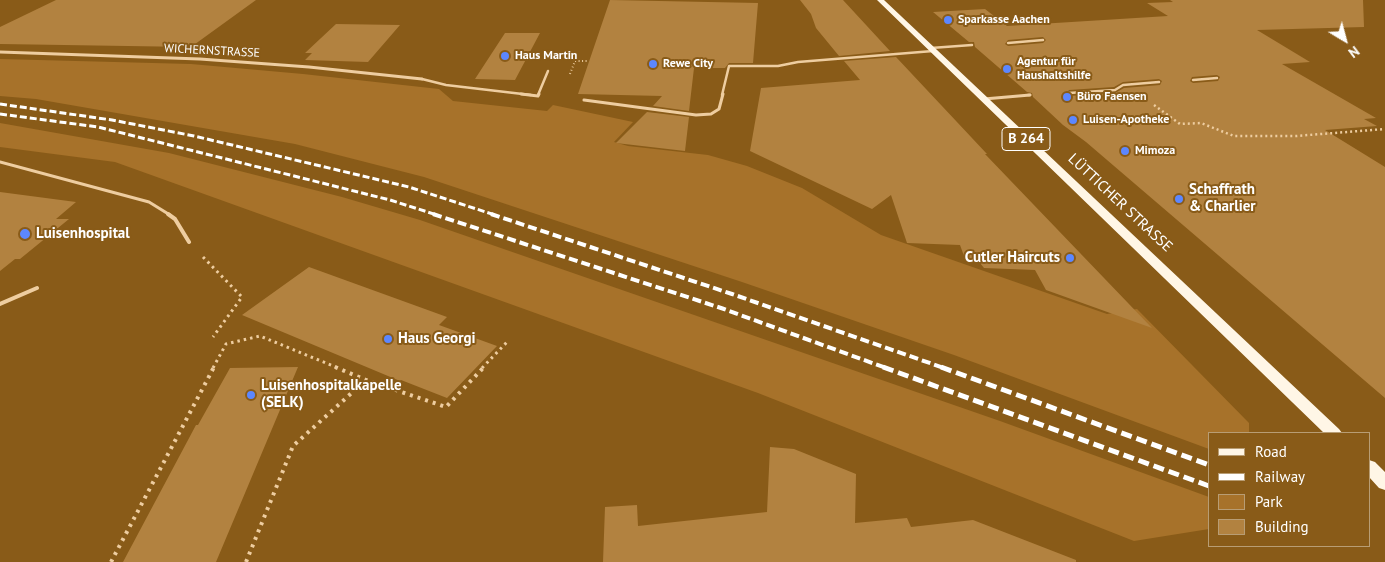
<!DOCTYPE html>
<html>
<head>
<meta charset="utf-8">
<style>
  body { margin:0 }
  #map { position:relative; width:1385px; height:562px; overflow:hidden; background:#895b18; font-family:"PT Sans",sans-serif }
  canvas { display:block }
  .legend { position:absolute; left:1208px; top:432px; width:162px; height:115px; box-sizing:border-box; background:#895b18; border:1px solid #b89d74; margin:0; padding:6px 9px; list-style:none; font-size:15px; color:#fff }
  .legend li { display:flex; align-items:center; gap:10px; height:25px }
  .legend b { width:25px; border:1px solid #b89d74 }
  .north { position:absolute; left:1320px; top:15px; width:50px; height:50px; -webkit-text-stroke:4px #895b18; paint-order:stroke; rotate:143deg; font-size:14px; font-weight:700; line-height:20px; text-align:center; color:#fff }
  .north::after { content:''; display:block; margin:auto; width:18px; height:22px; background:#fff; clip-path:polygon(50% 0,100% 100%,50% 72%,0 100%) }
</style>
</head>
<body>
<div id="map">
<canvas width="1385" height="562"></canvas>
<ul class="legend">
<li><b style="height:6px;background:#fff6e6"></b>Road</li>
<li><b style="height:6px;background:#fff"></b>Railway</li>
<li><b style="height:14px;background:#a7722a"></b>Park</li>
<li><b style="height:14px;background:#b28240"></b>Building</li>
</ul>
<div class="north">N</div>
</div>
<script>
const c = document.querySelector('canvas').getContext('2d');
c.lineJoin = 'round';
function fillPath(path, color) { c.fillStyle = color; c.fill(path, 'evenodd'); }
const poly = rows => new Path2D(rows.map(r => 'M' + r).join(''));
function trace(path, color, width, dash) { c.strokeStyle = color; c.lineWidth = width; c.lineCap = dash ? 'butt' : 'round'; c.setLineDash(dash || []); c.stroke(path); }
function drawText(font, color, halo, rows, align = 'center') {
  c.font = font + ' "PT Sans",sans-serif'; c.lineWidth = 4; c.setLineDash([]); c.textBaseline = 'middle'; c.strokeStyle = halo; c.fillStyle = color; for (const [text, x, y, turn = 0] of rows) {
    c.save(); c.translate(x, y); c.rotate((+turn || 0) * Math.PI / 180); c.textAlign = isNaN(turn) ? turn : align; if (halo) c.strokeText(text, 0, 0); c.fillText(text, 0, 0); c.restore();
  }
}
const green = poly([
  [0,59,191,64,303,74,439,89,453,101,547,111,553,105,633,122,614,142,628,146,708,155,747,166,802,188,881,235,1107,314,1137,309,1249,423,1249,433,1209,433,1209,449,954,355,742,282,424,177,295,144,36,99,0,96],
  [0,123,169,153,342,197,420,220,1000,421,1209,497,1209,529,1134,541,758,393,115,162,0,147]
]);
const building = poly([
  [56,0,256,0,191,47,0,44,0,27],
  [610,0,758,3,753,63,729,63,725,68,694,68,689,111,653,106,662,96,578,94],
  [800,0,843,0,890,51,839,56,816,28,811,14],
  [1170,0,1363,0,1364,27,1257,30,1310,62,1282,64,1376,118,1364,119,1377,126,1325,130,1385,167,1385,398,1086,142,1063,125,1033,97,1032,93,1027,92,975,47,974,42,969,42,933,12,985,9,1007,26,1168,16,1147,3,1173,2],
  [1043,37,1046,40,1043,43,1008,46,1005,44,1008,40],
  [1217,75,1220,77,1218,81,1193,83,1190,81,1192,77],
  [1159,79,1162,81,1160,85,1124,88,1115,93,1069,96,1066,94,1069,90,1114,87,1123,82],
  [336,24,400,25,368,62,305,60,312,53,305,53],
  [505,33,540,33,515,80,475,79],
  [896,57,987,154,985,154,1152,328,1046,290,1035,270,984,268,980,263,964,256,960,245,907,243,891,195,872,209,750,151,761,88,860,80,844,61],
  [647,112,689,117,685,151,616,143],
  [0,192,76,202,56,219,69,219,20,259,15,259,0,271],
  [309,267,447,317,439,325,497,346,447,398,401,380,400,381,242,315],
  [298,367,216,562,123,562,196,425,198,425,230,368],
  [770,447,794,449,856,474,855,523,907,518,911,527,973,520,1076,560,1076,562,603,562,605,507,637,505,638,526,767,512]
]);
const pathFar3 = poly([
  [570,74,575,61,589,61]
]);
const pathFar2 = poly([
  [1154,105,1180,124,1201,123,1234,136,1296,136,1385,129]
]);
const pathFar1 = poly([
  [203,257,242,297,213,337],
  [213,368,226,344,260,336,338,368],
  [482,368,508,341]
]);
const path = poly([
  [335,367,366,380,446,407,484,367],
  [111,562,214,367],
  [246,562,293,446,366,380]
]);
const laneFar2 = poly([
  [1008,43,1043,40],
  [931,48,972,45],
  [422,79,446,85,531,95],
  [1193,80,1217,78],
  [1069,93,1115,90,1123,85,1159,82],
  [538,95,548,71],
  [722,95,729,66,778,66,798,62,933,51],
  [1028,95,1030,95]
]);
const laneFar1 = poly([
  [521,94,538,96,539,94],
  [984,99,1030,95],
  [584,100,696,115,711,114,719,109,723,94],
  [0,162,149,202,170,215]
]);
const lane = poly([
  [168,214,175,219,189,242],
  [0,304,37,288]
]);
const street = poly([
  [0,52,200,59,309,67,422,79]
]);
const primary = poly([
  [877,0,884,0,1339,429,1342,433,1324,433,877,0],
  [1369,460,1375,462,1385,472,1385,490,1379,488,1369,477,1369,460]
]);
const railFar2 = poly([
  [0,104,112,120,194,136,409,187,495,215],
  [0,114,98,127,390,200,437,215]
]);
const railFar1 = poly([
  [433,214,721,308,886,368],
  [491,214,732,294,944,368]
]);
const rail = poly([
  [883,367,1209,486],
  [941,367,1209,465]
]);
const markers = [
  [948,20,5,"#5c87ff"],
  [505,56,5,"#5c87ff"],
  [653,64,5,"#5c87ff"],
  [1007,69,5,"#5c87ff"],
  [1067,97,5,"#5c87ff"],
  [1073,120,5,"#5c87ff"],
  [1125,151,5,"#5c87ff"],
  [1179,199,5,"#5c87ff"],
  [25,234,6,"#5c87ff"],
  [1070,258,5,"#5c87ff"],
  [388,339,5,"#5c87ff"],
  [251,395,5,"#5c87ff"]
];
const farPoinames = [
  ["Sparkasse Aachen",958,20],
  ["Haus Martin",515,56],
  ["Agentur für",1017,62],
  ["Haushaltshilfe",1017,76],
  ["Rewe City",663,64],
  ["Büro Faensen",1077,97],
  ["Luisen-Apotheke",1083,120],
  ["Mimoza",1135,151]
];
const farStreetnames = [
  ["WICHERNSTRASSE",212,51,3]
];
const shields = [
  [1026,139,48]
];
const shieldNames = [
  ["B 264",1026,139]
];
const poiNames = [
  ["Schaffrath",1189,190],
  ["& Charlier",1189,207],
  ["Luisenhospital",36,234],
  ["Cutler Haircuts",1060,258,"right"],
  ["Haus Georgi",398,339],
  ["Luisenhospitalkapelle",261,386],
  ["(SELK)",261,403]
];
const streetNames = [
  ["LÜTTICHER STRASSE",1120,203,43]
];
fillPath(green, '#a7722a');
fillPath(building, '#b28240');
trace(pathFar3, '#eecda0', 2, [1, 2.5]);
trace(pathFar2, '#eecda0', 2.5, [2, 3]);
trace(pathFar1, '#eecda0', 3, [2.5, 4]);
trace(path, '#eecda0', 4, [3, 5]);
trace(laneFar2, '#eecda0', 2.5);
trace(laneFar1, '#eecda0', 3);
trace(lane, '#eecda0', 4);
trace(street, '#eecda0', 3);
fillPath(primary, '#fff6e6');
trace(railFar2, '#fff', 3, [7, 3]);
trace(railFar1, '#fff', 4, [9, 4]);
trace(rail, '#fff', 5, [11, 5]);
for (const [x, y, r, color] of markers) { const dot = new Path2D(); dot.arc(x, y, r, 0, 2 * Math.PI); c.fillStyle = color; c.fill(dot); trace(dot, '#895b18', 2); }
drawText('bold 12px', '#fff', '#895b18', farPoinames, 'left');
drawText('12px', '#fff', '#895b18', farStreetnames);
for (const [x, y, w] of shields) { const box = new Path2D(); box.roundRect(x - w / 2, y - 11.5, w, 23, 4); c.fillStyle = '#895b18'; c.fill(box); trace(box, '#fff', 1); }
drawText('bold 14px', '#fff', null, shieldNames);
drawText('bold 15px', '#fff', '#895b18', poiNames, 'left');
drawText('15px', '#fff', '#895b18', streetNames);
</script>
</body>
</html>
